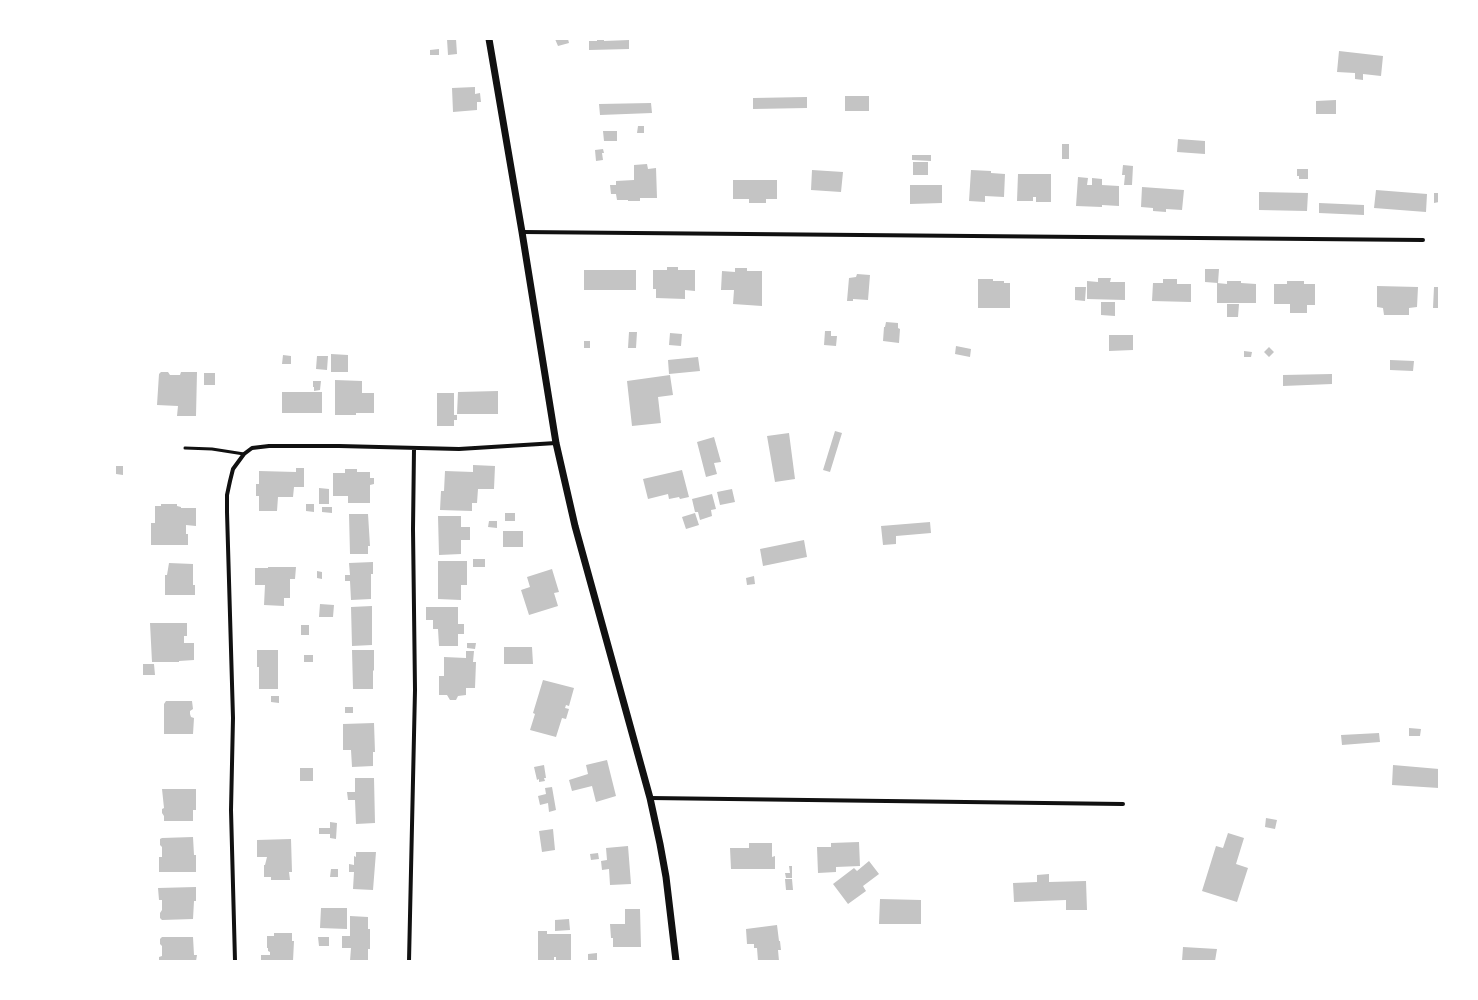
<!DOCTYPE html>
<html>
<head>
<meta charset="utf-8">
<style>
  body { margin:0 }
  #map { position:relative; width:1478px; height:1000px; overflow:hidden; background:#fff; font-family:"Source Sans 3",sans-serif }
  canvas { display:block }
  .frame { position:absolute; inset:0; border:40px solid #fff; pointer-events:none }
</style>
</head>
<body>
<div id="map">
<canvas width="1478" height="1000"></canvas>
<div class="frame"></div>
</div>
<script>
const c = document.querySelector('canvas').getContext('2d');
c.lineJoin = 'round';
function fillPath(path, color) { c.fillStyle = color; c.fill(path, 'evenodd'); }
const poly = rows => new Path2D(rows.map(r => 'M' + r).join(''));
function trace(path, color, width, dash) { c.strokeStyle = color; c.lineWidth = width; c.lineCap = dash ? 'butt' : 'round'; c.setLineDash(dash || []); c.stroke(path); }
const building = poly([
  [447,39,456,39,457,54,448,55],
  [555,39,568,39,569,43,558,46],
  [597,39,604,39,604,41,629,40,629,49,589,50,589,41,597,41],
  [439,49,439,55,430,55,430,50],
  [1339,51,1383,56,1381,76,1363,74,1363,80,1355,79,1355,73,1337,72],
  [475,87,475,94,480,93,481,102,477,102,477,110,453,112,452,88],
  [845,96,869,96,869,111,845,111],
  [807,97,807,108,753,109,753,98],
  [1336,100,1336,114,1316,114,1316,101],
  [651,103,652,113,600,115,599,104],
  [638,126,644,126,644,133,637,133],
  [603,131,617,131,617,141,604,141],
  [1178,139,1205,141,1205,154,1177,152],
  [1062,144,1069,144,1069,159,1062,159],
  [603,149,604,153,602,153,603,160,596,161,595,150],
  [912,155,931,155,931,161,912,160],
  [913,162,928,162,928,175,913,175],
  [647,164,648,169,656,168,657,198,640,198,640,201,628,201,628,200,617,200,616,194,611,194,610,185,616,185,616,181,634,180,634,165],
  [1123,165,1133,166,1132,185,1124,185,1125,175,1122,175],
  [1297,169,1308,169,1308,179,1299,179,1299,176,1297,176],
  [812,170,843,172,841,192,811,190],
  [971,170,991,171,991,173,1005,174,1004,197,985,196,985,202,969,201],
  [1018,174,1051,174,1051,202,1036,202,1036,197,1033,197,1033,201,1017,201],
  [1078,177,1088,178,1087,185,1092,185,1092,178,1102,179,1102,185,1119,186,1119,206,1102,205,1102,207,1076,206],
  [733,180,777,180,777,199,766,199,766,203,749,203,749,199,733,199],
  [910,185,942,185,942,203,910,204],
  [1142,187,1184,190,1182,210,1166,209,1166,212,1153,211,1153,208,1141,207],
  [1376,190,1427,194,1426,212,1374,208],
  [1259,192,1308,193,1307,211,1259,210],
  [1434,193,1439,193,1439,202,1434,203],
  [1319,203,1364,205,1364,215,1319,213],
  [667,267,678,267,678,270,695,270,695,291,685,290,685,299,656,298,656,289,653,289,653,270,667,270],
  [735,268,747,268,747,271,762,271,762,306,733,304,734,290,721,290,722,271,735,272],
  [1205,269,1219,269,1218,283,1205,282],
  [584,270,636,270,636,290,584,290],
  [857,274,870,275,868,300,853,299,853,301,847,301,849,278,856,277],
  [1098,278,1111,278,1110,282,1125,282,1125,300,1087,299,1087,281,1098,282],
  [978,279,993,279,993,281,1004,281,1004,283,1010,283,1010,308,978,308],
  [1163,279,1177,279,1177,284,1191,284,1191,302,1152,301,1153,283,1163,283],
  [1227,281,1241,281,1241,283,1256,284,1256,303,1217,303,1217,283,1227,284],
  [1287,281,1304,281,1304,284,1315,284,1315,305,1307,305,1307,313,1290,313,1290,304,1274,304,1274,284,1287,284],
  [1377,286,1418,287,1417,307,1409,308,1409,315,1384,315,1383,308,1377,307],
  [1075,287,1086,287,1085,301,1075,300],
  [1434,287,1439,287,1439,308,1433,308],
  [1101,302,1115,302,1115,316,1101,315],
  [1227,304,1239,304,1238,317,1227,317],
  [886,322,898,323,898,328,900,329,899,343,883,341,884,327,885,327],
  [825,331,831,331,831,336,837,336,836,346,824,345],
  [629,332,637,332,636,348,628,348],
  [670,333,682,334,681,346,669,345],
  [1109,335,1133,335,1133,350,1109,351],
  [584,341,590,341,590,348,584,348],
  [956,346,971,349,970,357,955,354],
  [1269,347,1274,352,1269,357,1264,352],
  [1244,351,1252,352,1251,357,1244,357],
  [331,354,348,355,348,372,331,372],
  [283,355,291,356,291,364,282,364],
  [317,356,328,356,327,370,316,369],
  [698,357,700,371,669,374,668,360],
  [1390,360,1414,361,1413,371,1390,370],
  [161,372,168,372,170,375,180,375,181,372,197,372,196,416,177,416,178,406,157,405,159,374],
  [204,373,215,373,215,385,204,385],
  [1332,374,1332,384,1283,386,1283,375],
  [670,375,673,395,658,397,661,423,632,426,627,381],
  [335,380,362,381,362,393,374,393,374,413,356,413,356,415,335,415],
  [313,381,321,381,320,390,314,391,314,387,313,387],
  [498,391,498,414,457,414,458,392],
  [282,392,322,392,322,413,282,413],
  [437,393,454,393,454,415,457,415,457,420,454,420,454,426,437,426],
  [835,431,842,433,830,472,823,470],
  [789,433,795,479,775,482,767,436],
  [714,437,721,462,714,463,717,474,706,477,697,442],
  [473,465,495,466,494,489,478,489,477,503,472,503,472,511,440,510,441,491,444,491,445,471,473,472],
  [116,466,123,466,123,475,116,474],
  [296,468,304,468,304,487,294,487,293,497,278,497,277,511,259,511,259,496,256,496,256,484,259,484,259,471,296,472],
  [345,469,357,469,357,472,370,472,370,478,374,478,374,484,370,485,370,503,348,503,348,496,333,496,333,473,345,473],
  [682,470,689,497,680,499,679,497,669,499,668,494,648,499,643,479],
  [319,488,329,489,329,504,319,504],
  [732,489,735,502,720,505,717,492],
  [712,494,716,509,711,510,712,516,700,520,698,512,695,512,692,499],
  [161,504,177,504,177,506,181,507,181,508,196,508,196,526,186,525,186,534,188,534,188,545,151,545,151,523,155,523,155,506,161,506],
  [306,504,314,504,314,512,306,511],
  [322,507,332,507,332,513,322,512],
  [505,513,515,513,515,521,505,521],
  [695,513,699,525,686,529,682,517],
  [349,514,368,514,370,546,368,546,368,554,350,554],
  [438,516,461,516,461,527,470,527,470,540,461,540,461,554,439,555],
  [489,521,497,521,497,528,488,527],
  [930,522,931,533,896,536,896,544,883,545,881,526],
  [503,531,523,531,523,547,503,547],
  [804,540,807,557,763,566,760,549],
  [473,559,485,559,485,567,473,567],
  [438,561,467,561,467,585,461,585,461,600,438,599],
  [373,562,373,574,371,574,371,599,351,600,350,581,345,581,345,575,350,575,349,563],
  [169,563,193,564,193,585,195,585,195,595,165,595,165,575,167,575],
  [268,567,296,567,295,579,290,579,290,598,284,598,284,606,264,605,265,585,255,585,255,568,268,568],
  [552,569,559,592,554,593,558,606,529,615,521,590,530,587,527,577],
  [317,571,322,572,322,579,317,578],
  [754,576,755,584,747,585,746,578],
  [320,604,334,605,333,617,319,617],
  [372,606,372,645,352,646,351,607],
  [426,607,458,607,458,624,464,624,464,634,458,634,458,646,439,646,438,629,433,629,433,620,426,620],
  [150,623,187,623,187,636,184,636,184,643,194,643,194,660,179,661,179,662,152,662],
  [301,625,309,625,309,635,301,635],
  [467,643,476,643,475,649,467,648],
  [504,647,532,647,533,664,504,664],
  [257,650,278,650,278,689,259,689,259,667,257,667],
  [352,650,374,650,374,670,373,671,373,689,353,689],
  [466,651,474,651,473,662,476,662,475,688,466,688,466,695,458,696,456,700,450,700,447,695,439,695,439,676,444,676,444,657,466,658],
  [304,655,313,655,313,662,304,662],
  [143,664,154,664,155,675,143,675],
  [543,680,574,688,569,706,566,705,565,708,569,709,566,719,562,718,556,737,530,730,535,714,533,713],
  [271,696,279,696,279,703,271,702],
  [166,701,192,701,193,709,190,711,190,714,191,717,194,718,193,734,164,734,164,704],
  [345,707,353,707,353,713,345,713],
  [374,723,375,752,373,752,373,766,352,767,351,750,343,750,343,724],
  [1409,728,1421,729,1420,736,1409,736],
  [1379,733,1380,742,1342,745,1341,735],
  [607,760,616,796,596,802,592,786,572,791,569,780,588,774,586,765],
  [544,765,546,778,544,778,545,781,539,782,539,779,537,780,534,767],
  [1393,765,1439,769,1439,788,1392,785],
  [300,768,313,768,313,781,300,781],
  [355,778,374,778,375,823,356,824,355,800,348,800,347,792,355,792],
  [552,787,556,810,549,812,548,803,540,805,538,796,546,794,545,788],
  [162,789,196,789,196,810,193,810,193,821,164,821,164,816,162,813,162,809,164,808],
  [1266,818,1277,820,1275,829,1265,827],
  [330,822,337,823,336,839,330,838,330,834,319,834,319,828,330,828],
  [553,829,555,850,542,852,539,831],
  [1228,833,1244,838,1236,864,1248,868,1237,902,1202,891,1216,846,1223,848],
  [193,837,194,855,196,855,196,872,159,872,159,857,162,857,162,847,160,845,160,839,162,838],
  [291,839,292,872,289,872,290,880,271,880,271,877,264,877,264,865,265,865,267,857,257,857,257,840],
  [859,842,860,866,836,867,836,872,818,873,817,847,831,847,831,843],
  [749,843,772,843,772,857,775,856,775,869,731,869,730,848,749,848],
  [628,846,631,884,610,885,609,869,602,870,601,861,607,860,606,848],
  [356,852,376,852,373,890,353,889,354,872,349,872,349,864,354,865,354,856,356,857],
  [598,853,599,859,591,860,590,854],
  [869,861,879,874,863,886,866,891,848,904,833,884,854,868,857,871],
  [789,866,792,866,792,878,786,878,785,873,790,873],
  [331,869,338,869,338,877,330,877],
  [1049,874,1049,882,1086,881,1087,910,1066,910,1066,900,1014,902,1013,883,1037,882,1037,875],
  [785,879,792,879,793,890,786,890],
  [196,887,196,901,194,901,193,919,162,920,160,918,160,913,162,910,162,900,159,900,158,888],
  [880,899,921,900,921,924,879,924],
  [321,908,347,908,347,929,320,928],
  [625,909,640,909,641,947,613,947,613,938,611,938,610,924,625,924],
  [350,916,368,917,368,929,370,929,370,949,368,949,368,961,350,961,351,948,342,948,342,936,350,936],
  [569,919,570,930,555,931,555,920],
  [777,925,779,941,780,941,781,950,778,950,779,961,758,961,757,948,754,948,754,944,747,944,746,929],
  [538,931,547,931,547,934,571,934,571,961,556,961,556,957,554,957,554,961,538,960],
  [274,933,292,933,292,941,294,941,293,961,261,961,261,955,270,955,270,952,268,951,268,948,267,948,267,936,274,936],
  [162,937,193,937,194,955,197,955,196,961,159,961,159,957,162,956,162,946,160,944,160,939],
  [318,937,329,937,329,946,319,946],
  [1183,947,1217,949,1215,961,1182,961],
  [597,953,597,961,588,961,588,954]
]);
const service = poly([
  [185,448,212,449,244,454]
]);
const minor = poly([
  [522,232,1423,240],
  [650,798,1123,804],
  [235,961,231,810,233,718,227,512,227,495,230,481,233,469,244,454,252,448,269,446,339,446,459,449,556,443],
  [409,961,415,690,413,529,414,449]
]);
const tertiary = poly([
  [489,39,522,232,556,443,575,526,650,798,660,844,666,877,676,961]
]);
fillPath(building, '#c4c4c4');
trace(service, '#111', 3);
trace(minor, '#111', 4);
trace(tertiary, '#111', 7);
</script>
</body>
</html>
